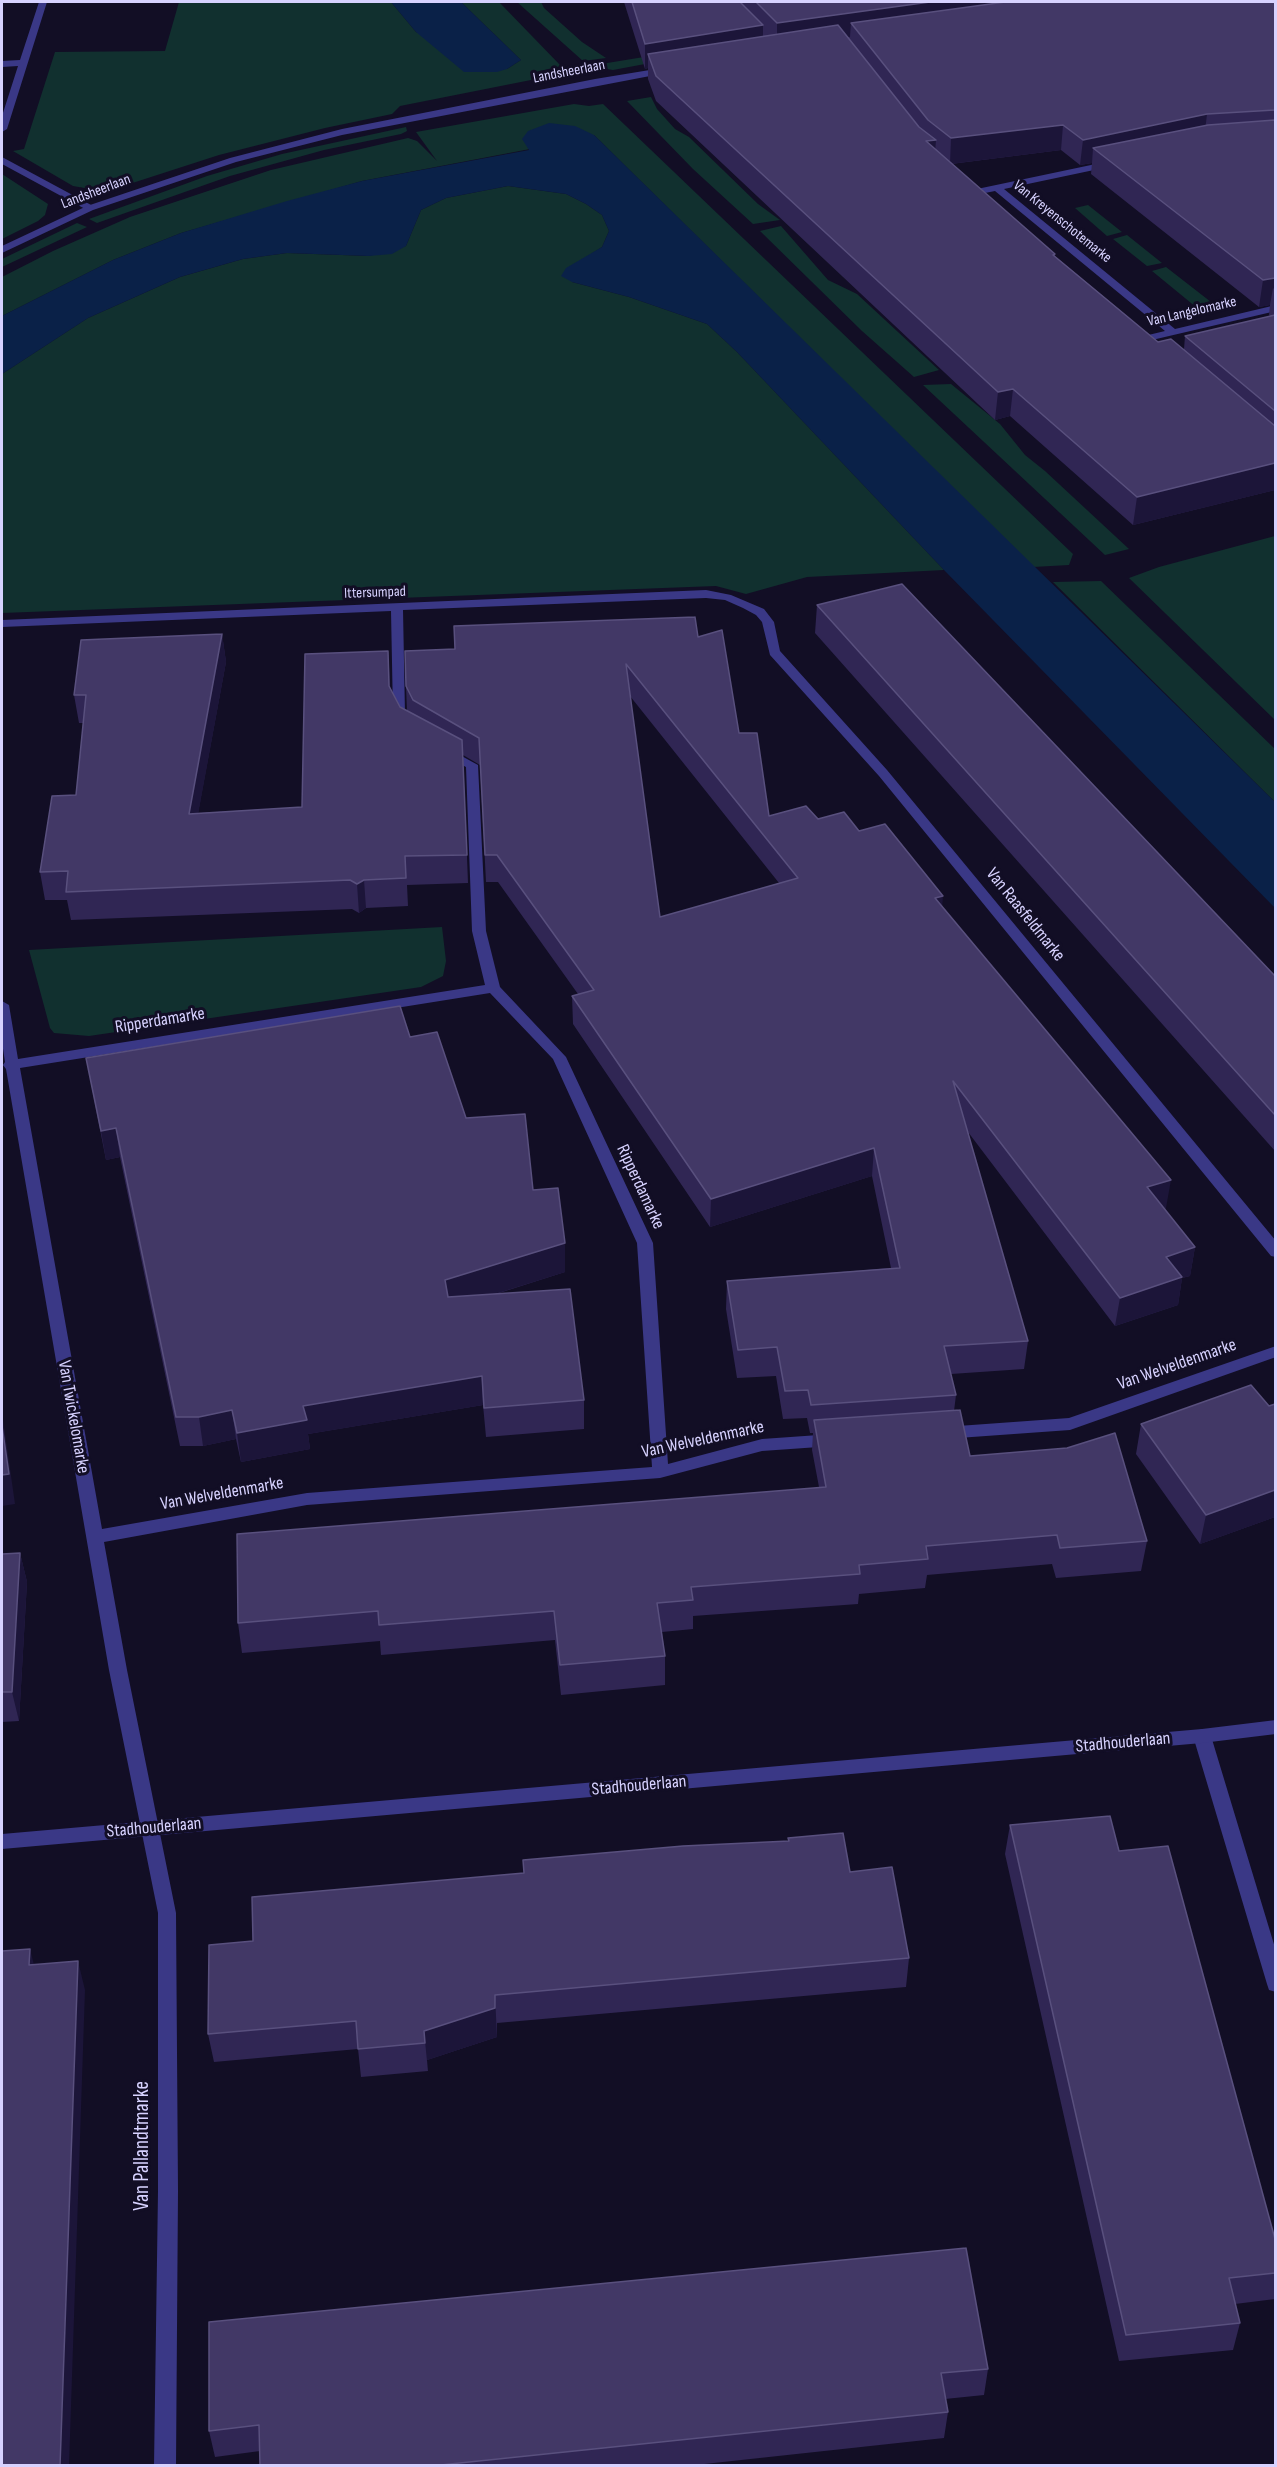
<!DOCTYPE html>
<html>
<head>
<meta charset="utf-8">
<style>
  body { margin:0 }
  #map { position:relative; width:1277px; height:2467px; overflow:hidden; background:#120e25; font-family:"Sofia Sans Condensed",sans-serif }
  canvas { display:block }
  .frame { position:absolute; inset:0; border:3px solid #d7d2ff; pointer-events:none }
</style>
</head>
<body>
<div id="map">
<canvas width="1277" height="2467"></canvas>
<div class="frame"></div>
</div>
<script>
const c = document.querySelector('canvas').getContext('2d');
c.lineJoin = 'round';
function fillPath(path, color) { c.fillStyle = color; c.fill(path, 'evenodd'); }
const poly = rows => new Path2D(rows.map(r => 'M' + r).join(''));
function trace(path, color, width, dash) { c.strokeStyle = color; c.lineWidth = width; c.lineCap = dash ? 'butt' : 'round'; c.setLineDash(dash || []); c.stroke(path); }
function drawText(font, color, halo, rows, align = 'center') {
  c.font = font + ' "Sofia Sans Condensed",sans-serif'; c.lineWidth = 6; c.setLineDash([]); c.textBaseline = 'middle'; c.strokeStyle = halo; c.fillStyle = color; for (const [text, x, y, turn = 0] of rows) {
    c.save(); c.translate(x, y); c.rotate((+turn || 0) * Math.PI / 180); c.textAlign = isNaN(turn) ? turn : align; if (halo) c.strokeText(text, 0, 0); c.fillText(text, 0, 0); c.restore();
  }
}
const green = poly([
  [179,2,391,2,416,32,507,69,521,60,461,2,499,2,561,66,536,72,541,78,400,106,392,114,325,128,219,155,117,188,96,190,73,186,13,151,24,149,55,52,165,51],
  [517,2,541,2,544,8,582,42,606,58,583,61],
  [717,45,645,64,613,70,589,66],
  [651,97,657,109,675,129,689,137,758,204,780,220,753,224,693,169,627,101],
  [574,104,589,106,603,104,1073,554,1069,565,1033,567,594,135,530,149,362,181,181,233,113,260,2,316,2,277,53,251,130,217,271,170,408,138,417,141,437,161,416,132],
  [406,127,407,131,401,134,324,150,230,176,97,223,89,219,207,176,282,154],
  [2,174,48,204,45,215,38,221,2,239],
  [508,186,566,194,586,204,602,215,609,231,602,247,585,258,572,282,629,297,707,324,737,352,944,570,807,577,746,594,716,586,2,613,2,374,88,318,180,277,243,259,287,253,369,256,406,246,421,210,446,198],
  [1088,205,1122,232,1107,236,1075,208],
  [77,223,87,227,2,267,2,259],
  [781,226,828,280,857,294,939,370,914,377,862,331,760,231],
  [1127,235,1162,263,1147,266,1113,239],
  [1166,267,1220,309,1202,312,1152,271],
  [951,384,1000,424,1025,455,1045,471,1129,549,1105,555,923,385],
  [1275,536,1276,536,1275,720,1129,578,1159,567],
  [1101,581,1275,749,1275,802,1053,582],
  [442,927,446,961,443,976,421,987,89,1036,54,1033,50,1028,29,950]
]);
const water = poly([
  [391,2,461,2,521,60,507,69,497,72,464,72,416,32],
  [549,123,575,126,594,135,1275,802,1275,908,944,570,737,352,707,324,629,297,572,282,561,276,566,268,602,247,609,231,602,215,586,204,566,194,508,186,446,198,421,210,406,246,392,254,369,256,287,253,243,259,180,277,88,318,2,374,2,316,113,260,181,233,287,201,362,181,529,150,522,139,528,131]
]);
const service = poly([
  [39,2,47,2,7,129,2,132,2,116,18,66,2,67,2,61,20,60,39,2],
  [2,157,93,206,95,208,87,210,2,164,2,157]
]);
const minor = poly([
  [1110,161,1113,162,1113,166,1004,189,1175,329,1276,305,1276,311,1152,340,1158,346,1149,348,1140,341,1140,337,1165,331,995,191,975,195,960,184,968,182,977,189,1110,161],
  [706,590,731,595,764,609,774,622,780,651,887,770,1276,1241,1276,1257,1271,1256,879,776,770,655,762,622,756,615,743,608,725,600,706,598,403,610,405,714,409,722,403,726,399,725,393,714,391,611,2,627,2,620,706,590],
  [447,748,478,765,486,931,500,987,566,1057,653,1243,668,1464,762,1439,833,1434,839,1436,841,1440,839,1444,833,1446,762,1451,660,1478,307,1505,104,1542,127,1670,176,1913,178,2191,176,2466,154,2466,158,2191,158,1913,109,1670,6,1069,3,1065,5,1062,2,1042,2,1001,9,1005,18,1059,485,985,472,931,466,767,443,755,441,752,447,748],
  [490,993,553,1059,637,1243,652,1467,307,1493,102,1529,20,1068,490,993],
  [1276,1346,1276,1357,1070,1430,944,1439,938,1437,936,1433,938,1429,944,1427,1069,1418,1276,1346],
  [1202,1729,1208,1731,1211,1736,1276,1951,1276,1992,1269,1990,1267,1984,1193,1736,1196,1731,1202,1729]
]);
const tertiary = poly([
  [668,67,673,70,671,72,342,135,236,162,93,210,2,253,2,246,87,206,230,158,342,129,595,79,668,67],
  [1276,1720,1276,1734,1202,1743,2,1849,2,1834,1202,1729,1276,1720]
]);
const wall = poly([
  [624,2,1275,2,1275,490,1133,525,1010,416,995,420,656,101,648,79,648,68,645,69],
  [1061,150,1080,165,1092,163,1091,174,1259,307,1270,305,1269,315,1270,316,1185,336,1184,349,1158,342,1055,256,1055,254,951,164],
  [817,605,1275,976,1275,1151,815,633],
  [222,634,226,662,198,813,302,807,388,651,390,689,400,707,407,711,406,686,698,637,739,733,769,816,818,819,859,831,942,907,1166,1208,1164,1209,1195,1247,1190,1276,1182,1278,1178,1305,1115,1326,968,1132,1028,1341,1024,1369,951,1374,956,1395,954,1411,970,1456,1147,1541,1141,1571,1056,1578,1052,1564,927,1575,925,1588,859,1594,858,1604,693,1616,693,1629,662,1632,665,1656,665,1685,561,1695,555,1640,381,1655,380,1641,242,1653,238,1623,819,1487,812,1450,813,1433,810,1433,807,1418,783,1419,776,1376,737,1378,726,1309,727,1281,891,1268,872,1176,710,1227,573,1024,572,996,578,994,498,882,486,882,480,765,463,755,468,883,407,885,408,906,366,908,359,913,352,909,71,920,67,900,45,900,40,872,76,795,83,723,79,723,74,695],
  [630,696,779,883,660,917],
  [410,1037,466,1118,533,1190,565,1272,496,1294,584,1400,584,1429,486,1437,483,1405,308,1434,310,1449,241,1462,236,1439,203,1446,180,1446,120,1157,106,1160,86,1058],
  [1275,1404,1275,1517,1200,1544,1136,1454,1141,1424,1269,1406],
  [20,1553,27,1582,19,1721,2,1722,2,1554],
  [1010,1825,1119,1851,1275,2239,1275,2299,1235,2304,1240,2323,1233,2350,1119,2361,1005,1854],
  [788,1838,850,1872,909,1958,906,1987,497,2023,497,2037,427,2060,428,2071,361,2077,358,2049,214,2062,208,2034,253,1941,524,1873,788,1841],
  [209,2322,988,2369,984,2395,945,2399,948,2412,944,2438,686,2466,260,2466,260,2451,215,2457,209,2431]
]);
const shadedWall = poly([
  [930,2,1125,2,851,23,850,37,777,47,777,23],
  [763,25,763,50,648,54,648,68,645,69,645,44],
  [1207,114,1204,140,1093,148,1092,163,1080,165,1083,140],
  [1063,125,1061,150,950,164,951,138],
  [936,140,934,166,926,141],
  [1275,278,1275,290,1273,288,1270,305,1259,307,1263,280],
  [1013,389,1010,416,995,420,998,392],
  [1275,463,1275,490,1133,525,1137,497],
  [222,634,226,662,193,842,189,814],
  [388,651,390,679,391,714,389,686],
  [364,880,366,908,359,913,357,884],
  [943,896,941,923,935,898],
  [116,1128,120,1157,106,1160,101,1131],
  [874,1148,872,1176,710,1227,711,1199],
  [1171,1180,1166,1208,1142,1216,1147,1187],
  [565,1243,565,1272,447,1309,445,1280],
  [1195,1247,1190,1276,1182,1278,1178,1305,1115,1326,1120,1298,1166,1257],
  [482,1376,483,1405,308,1434,310,1449,241,1462,237,1433,303,1406],
  [232,1410,236,1439,203,1446,199,1417],
  [2,1413,15,1504,2,1506],
  [1275,1490,1275,1517,1200,1544,1206,1515],
  [20,1553,27,1582,19,1721,12,1692],
  [30,1949,37,1977,29,1965],
  [78,1961,85,1990,69,2466,60,2466],
  [495,1995,497,2037,427,2060,428,2071,424,2031]
]);
const building = poly([
  [632,2,740,2,763,25,645,44,632,2],
  [756,2,930,2,777,23,756,2],
  [1005,2,1275,2,1275,110,1207,114,1083,140,1063,125,951,138,928,120,851,23,1005,2],
  [838,25,919,127,936,140,926,141,1055,254,1053,255,1158,342,1171,339,1275,426,1275,463,1137,497,1013,389,998,392,656,76,648,54,838,25],
  [1275,120,1275,278,1263,280,1093,148,1208,125,1275,120],
  [1275,315,1275,411,1185,336,1275,315],
  [902,584,1275,976,1275,1115,817,605,902,584],
  [695,617,698,637,722,630,739,733,757,733,769,816,806,806,818,819,844,812,859,831,885,824,943,896,935,898,1171,1180,1147,1187,1195,1247,1166,1257,1182,1277,1120,1298,953,1081,1028,1341,944,1346,956,1395,811,1405,808,1390,785,1391,777,1347,738,1350,727,1281,900,1268,874,1148,711,1199,572,996,594,990,497,855,485,855,479,738,413,700,406,686,405,651,455,649,454,626,695,617],
  [626,664,683,735,798,878,660,917,626,664],
  [222,634,189,814,302,807,305,654,388,651,389,686,400,707,462,740,467,855,405,856,406,878,364,880,357,884,350,880,66,892,68,871,40,872,52,796,76,795,86,695,74,695,81,640,222,634],
  [400,1006,410,1037,437,1032,466,1118,525,1114,533,1190,558,1188,565,1243,445,1280,448,1297,570,1289,584,1400,484,1408,482,1376,303,1406,307,1420,237,1433,232,1410,199,1417,176,1417,116,1128,101,1131,86,1058,400,1006],
  [1251,1385,1269,1406,1275,1404,1275,1490,1206,1515,1141,1424,1251,1385],
  [960,1410,970,1456,1067,1448,1115,1433,1147,1541,1060,1548,1057,1535,926,1546,928,1559,859,1565,860,1574,691,1587,693,1600,657,1603,665,1656,560,1665,554,1611,379,1625,378,1611,238,1623,237,1534,826,1487,814,1420,960,1410],
  [2,1426,9,1474,2,1475,2,1426],
  [20,1553,12,1692,2,1692,2,1554,20,1553],
  [1110,1816,1119,1851,1168,1846,1275,2239,1275,2273,1229,2278,1240,2323,1126,2335,1010,1825,1110,1816],
  [843,1833,850,1872,892,1867,909,1958,495,1995,495,2008,424,2031,425,2043,358,2049,356,2021,208,2034,209,1945,253,1941,252,1897,524,1873,523,1860,683,1846,789,1841,788,1838,843,1833],
  [30,1949,29,1965,78,1961,60,2466,2,2466,2,1951,30,1949],
  [966,2248,988,2369,941,2373,948,2412,431,2466,260,2466,259,2425,209,2431,209,2322,966,2248]
]);
const farStreetnames = [
  ["Landsheerlaan",569,72,-11],
  ["Landsheerlaan",96,192,-21],
  ["Van Kreyenschotemarke",1062,222,39],
  ["Van Langelomarke",1192,312,-13],
  ["Ittersumpad",375,593,-2]
];
const streetNames = [
  ["Van Raasfeldmarke",1025,915,51],
  ["Ripperdamarke",160,1021,-9],
  ["Ripperdamarke",640,1187,65],
  ["Van Welveldenmarke",1177,1365,-19],
  ["Van Twickelomarke",73,1417,80],
  ["Van Welveldenmarke",703,1440,-12],
  ["Van Welveldenmarke",222,1494,-10],
  ["Stadhouderlaan",1123,1743,-5],
  ["Stadhouderlaan",639,1786,-5],
  ["Stadhouderlaan",154,1828,-5]
];
const nearStreetnames = [
  ["Van Pallandtmarke",143,2146,-90]
];
fillPath(green, '#11302f');
fillPath(water, '#0a2148');
fillPath(service, '#3a3886');
fillPath(minor, '#3a3886');
fillPath(tertiary, '#3a3886');
fillPath(wall, '#302654');
fillPath(shadedWall, '#1c1539');
fillPath(building, '#423866');
trace(building, '#59507e', 1.5);
drawText('15px', '#d7d2ff', '#120e25', farStreetnames);
drawText('18px', '#d7d2ff', '#120e25', streetNames);
drawText('21px', '#d7d2ff', '#120e25', nearStreetnames);
</script>
</body>
</html>
